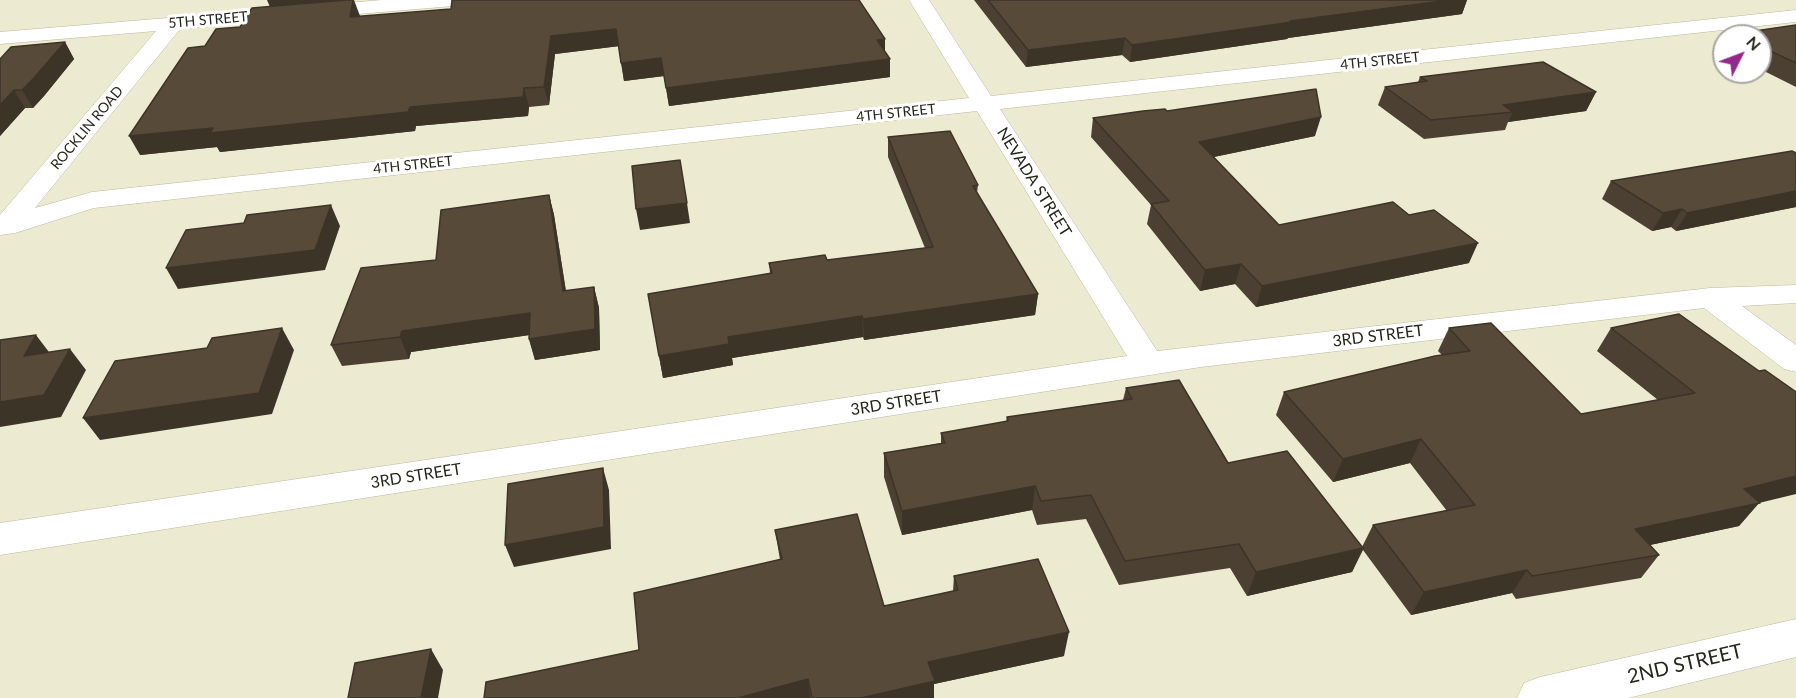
<!DOCTYPE html>
<html>
<head>
<meta charset="utf-8">
<style>
  body { margin:0 }
  #map { position:relative; width:1796px; height:698px; overflow:hidden; background:#edead2; font-family:Lato,sans-serif }
  canvas { display:block }
  .north { position:absolute; left:1712px; top:24px; width:60px; height:60px; box-sizing:border-box; background:#fff; border:2px solid #a8a8a4; border-radius:50%; rotate:48deg; font-size:16px; font-weight:700; line-height:24px; text-align:center; color:#26251c }
  .north::after { content:''; display:block; margin:auto; width:21px; height:27px; background:#93298c; clip-path:polygon(50% 0,100% 100%,50% 72%,0 100%) }
</style>
</head>
<body>
<div id="map">
<canvas width="1796" height="698"></canvas>
<div class="north">N</div>
</div>
<script>
const c = document.querySelector('canvas').getContext('2d');
c.lineJoin = 'round';
const poly = rows => new Path2D(rows.map(r => 'M' + r).join(''));
function trace(path, color, width, dash) { c.strokeStyle = color; c.lineWidth = width; c.lineCap = dash ? 'butt' : 'round'; c.setLineDash(dash || []); c.stroke(path); }
function fillPath(path, color) { c.fillStyle = color; c.fill(path, 'evenodd'); }
function drawText(font, color, halo, rows, align = 'center') {
  c.font = font + ' Lato,sans-serif'; c.lineWidth = 6; c.setLineDash([]); c.textBaseline = 'middle'; c.strokeStyle = halo; c.fillStyle = color; for (const [text, x, y, turn = 0] of rows) {
    c.save(); c.translate(x, y); c.rotate((+turn || 0) * Math.PI / 180); c.textAlign = isNaN(turn) ? turn : align; if (halo) c.strokeText(text, 0, 0); c.fillText(text, 0, 0); c.restore();
  }
}
const minor = poly([
  [382,0,463,0,460,4,453,6,180,29,35,208,92,192,969,98,909,0,929,0,991,96,1796,10,1796,22,1000,109,1157,351,1710,288,1796,285,1796,303,1742,306,1796,345,1796,372,1784,369,1704,308,1201,367,0,555,0,523,1127,356,977,111,94,208,15,233,0,235,0,215,156,31,0,44,0,32,382,0],
  [1796,619,1796,657,1628,698,1517,698,1524,683,1540,677,1796,619]
]);
const wall = poly([
  [974,0,1467,0,1462,14,1288,38,1287,39,1130,62,1122,55,1026,67],
  [360,16,885,52,890,77,669,106,664,76,624,81,619,46,555,54,549,105,529,107,528,116,416,126,415,131,220,152,217,147,140,155,205,46,240,27],
  [1796,25,1796,87,1760,69,1760,36,1734,36,1734,34],
  [65,42,74,59,44,96,33,108,25,108,0,136,0,59],
  [1420,77,1596,92,1586,111,1508,122,1505,130,1424,139,1378,105,1385,87,1418,82],
  [1167,111,1315,136,1214,157,1279,225,1469,263,1256,307,1235,284,1200,291,1147,224,1151,205,1091,137,1093,118],
  [888,137,978,185,977,193,1038,294,1035,315,864,340,863,337,732,358,733,365,663,378,659,356,770,273,769,263,827,260,925,248,888,157],
  [1796,153,1796,207,1676,231,1671,227,1652,231,1602,199,1611,181],
  [549,195,554,215,566,291,594,287,599,308,600,350,535,360,529,339,529,335,411,352,409,359,342,366,331,345,436,260],
  [1679,314,1759,503,1739,526,1650,545,1659,555,1641,578,1516,599,1512,593,1411,615,1363,550,1352,572,1247,596,1230,568,1119,585,1086,519,1037,525,1032,510,902,535,884,477,884,453,941,443,941,433,1006,422,1007,417,1123,400,1126,388,1228,463,1362,547,1373,525,1447,511,1410,463,1333,482,1276,415,1284,392,1442,355,1438,351,1449,328,1581,414,1658,400,1597,351,1611,328],
  [775,530,884,606,953,591,954,576,1064,656,934,684,934,698,484,698,639,650,780,560]
]);
const shadedWall = poly([
  [267,0,355,0,354,0,360,16,356,34,270,7],
  [1450,0,1467,0,1462,14,1288,38,1287,39,1130,62,1132,45,1290,21],
  [616,29,620,46,555,54,549,105,544,87,551,36],
  [1125,38,1122,55,1026,67,1028,50],
  [885,39,885,56,877,40],
  [65,42,74,59,44,96,33,108,22,90],
  [661,58,664,76,624,81,621,63],
  [890,59,890,77,669,106,666,88],
  [524,88,529,107,528,116,416,126,415,131,220,152,217,147,140,155,129,136,410,107],
  [14,90,25,108,0,136,0,105],
  [1596,92,1586,111,1508,122,1513,112,1503,105],
  [1321,117,1315,136,1194,161,1199,142],
  [1796,191,1796,207,1676,231,1687,213],
  [549,195,554,215,569,312,563,291],
  [687,203,690,223,640,230,636,209],
  [331,205,340,226,325,270,178,289,166,268],
  [1682,209,1671,227,1652,231,1663,213],
  [1478,243,1469,263,1256,307,1262,286],
  [1241,264,1235,284,1200,291,1205,270],
  [594,287,599,308,600,350,535,360,529,339],
  [1038,294,1035,315,864,340,863,319],
  [530,313,537,334,411,352,409,359,400,337,402,331],
  [862,316,863,337,732,358,733,365,663,378,659,356,728,337],
  [282,328,294,350,272,414,100,440,83,418],
  [36,335,52,356,24,356],
  [70,349,86,370,61,417,0,427,0,402],
  [1421,439,1410,463,1333,482,1343,459],
  [603,468,609,490,611,549,514,567,505,545],
  [1796,476,1796,494,1759,503,1739,526,1617,552,1635,529,1744,489],
  [1035,486,1032,510,902,535,902,511],
  [1363,548,1352,572,1247,596,1256,572],
  [1527,570,1512,593,1411,615,1424,592],
  [1069,632,1064,656,934,684,934,698,861,698,928,662],
  [431,649,443,670,438,698,421,698],
  [808,679,810,698,738,698]
]);
const building = poly([
  [346,0,353,0,350,17,451,9,452,0,859,0,885,39,877,40,890,59,666,88,661,58,621,63,616,29,551,36,544,87,524,88,523,97,410,107,408,112,210,133,213,128,129,136,188,48,205,46,216,29,240,27,252,8,346,0],
  [988,0,1450,0,1290,21,1292,22,1132,45,1125,38,1028,50,988,0],
  [1796,25,1796,63,1760,46,1760,36,1738,36,1734,34,1796,25],
  [65,42,34,78,22,90,14,90,0,105,0,59,11,47,65,42],
  [1543,62,1596,92,1503,105,1513,112,1431,120,1385,87,1427,81,1420,77,1543,62],
  [1316,89,1321,117,1199,142,1279,225,1393,202,1409,215,1434,210,1478,243,1262,286,1241,264,1205,270,1151,204,1169,201,1093,118,1143,111,1165,109,1167,111,1316,89],
  [950,131,978,185,973,186,1038,294,863,319,862,316,728,337,729,344,659,356,648,294,772,273,769,263,825,255,827,260,933,247,888,137,950,131],
  [1792,151,1796,153,1796,191,1687,213,1682,209,1663,213,1611,181,1792,151],
  [680,160,687,203,636,209,632,166,680,160],
  [549,195,563,291,594,287,595,329,529,339,530,313,402,331,400,337,331,345,361,268,436,260,441,210,549,195],
  [331,205,315,250,166,268,186,230,244,223,247,215,331,205],
  [1679,314,1759,371,1765,370,1796,392,1796,476,1744,489,1760,503,1635,529,1659,555,1532,576,1527,570,1424,592,1373,525,1475,505,1421,439,1343,459,1284,392,1435,356,1470,351,1449,328,1491,323,1581,414,1695,393,1611,328,1679,314],
  [282,328,259,393,83,418,115,361,207,348,212,338,282,328],
  [36,335,24,356,70,349,44,395,0,402,0,340,36,335],
  [1179,380,1228,463,1287,451,1363,548,1256,572,1239,544,1125,561,1091,495,1041,501,1035,486,902,511,884,453,945,443,941,433,1008,421,1007,417,1132,399,1126,388,1179,380],
  [603,468,604,527,505,545,508,484,603,468],
  [857,514,884,606,958,590,954,576,1038,559,1069,632,928,662,935,681,861,698,812,698,808,679,738,698,484,698,486,682,639,650,634,593,782,559,775,530,857,514],
  [431,649,421,698,348,698,355,663,431,649]
]);
const farStreetnames = [
  ["5TH STREET",208,20,-5],
  ["4TH STREET",1380,61,-6],
  ["4TH STREET",896,113,-6],
  ["ROCKLIN ROAD",87,128,-50],
  ["4TH STREET",413,165,-6]
];
const streetNames = [
  ["NEVADA STREET",1034,182,58],
  ["3RD STREET",1378,336,-7],
  ["3RD STREET",896,403,-9],
  ["3RD STREET",416,476,-9]
];
const nearStreetnames = [
  ["2ND STREET",1685,664,-13]
];
trace(minor, '#bab8a0', 1);
fillPath(minor, '#fff');
fillPath(wall, '#4b4031');
fillPath(shadedWall, '#3d3428');
fillPath(building, '#574a39');
trace(building, '#3d3428', 1.5);
drawText('14px', '#26251c', '#fff', farStreetnames);
drawText('16px', '#26251c', '#fff', streetNames);
drawText('20px', '#26251c', '#fff', nearStreetnames);
</script>
</body>
</html>
